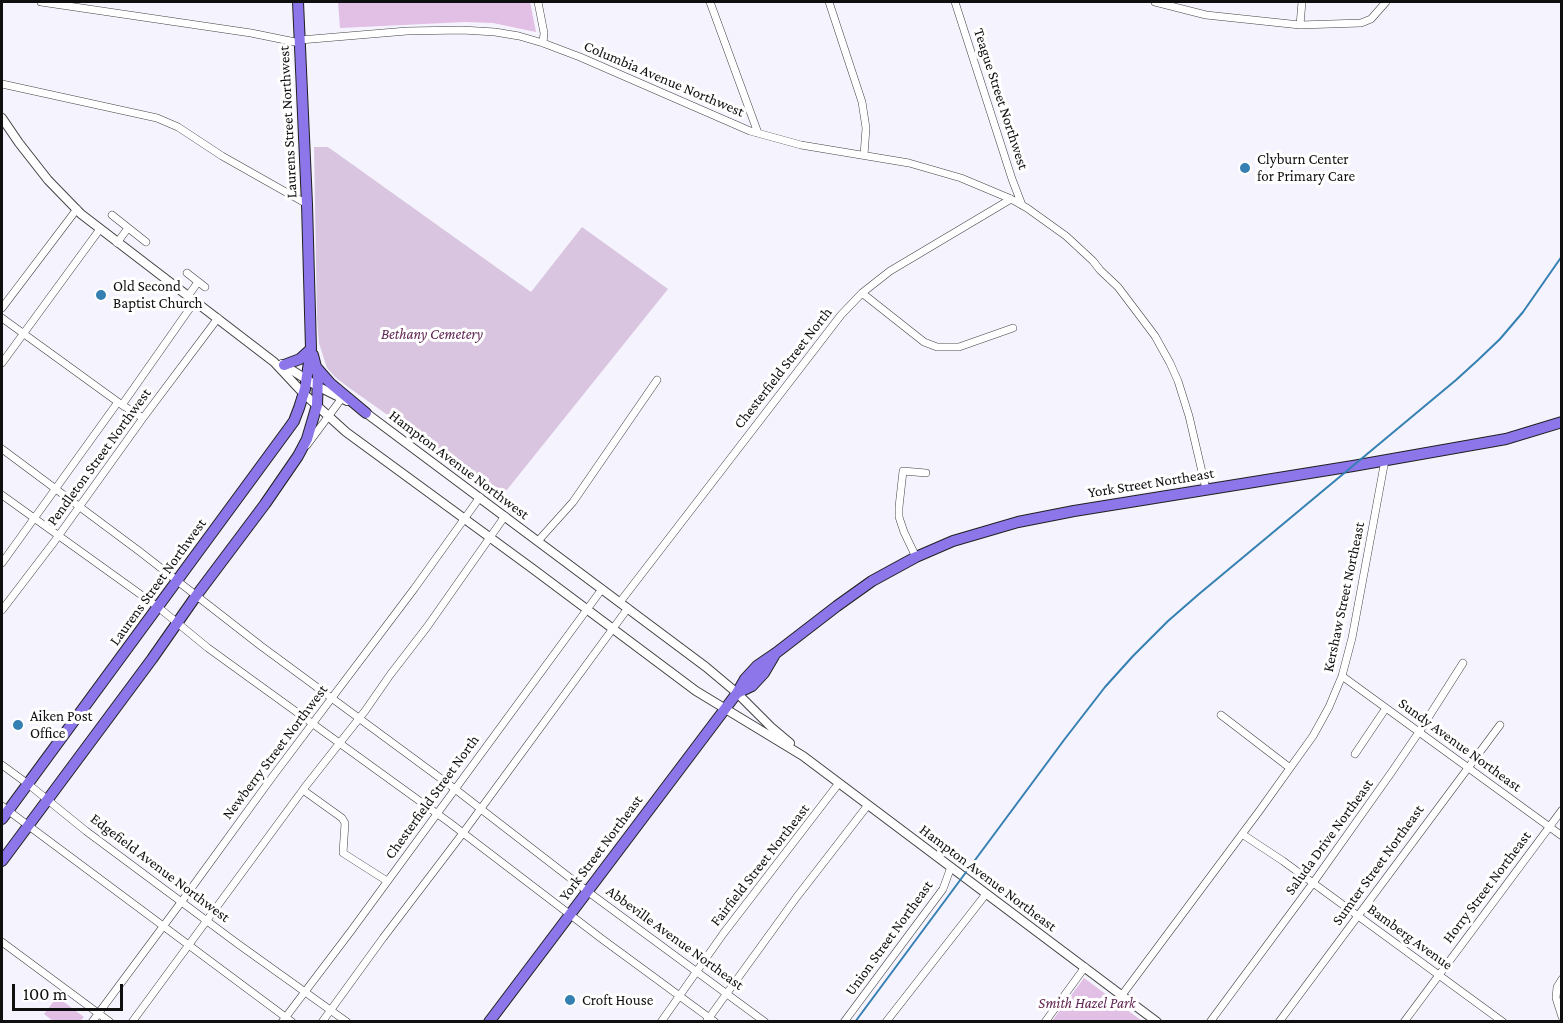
<!DOCTYPE html>
<html>
<head>
<meta charset="utf-8">
<style>
  body { margin:0 }
  #map { position:relative; width:1563px; height:1023px; overflow:hidden; background:#f5f3fe; font-family:"Crimson Pro",serif }
  canvas { display:block }
  .frame { position:absolute; inset:0; border:3px solid #0f0f0f; pointer-events:none }
  .scale { position:absolute; left:12px; top:984px; width:111px; height:27px; box-sizing:border-box; border:3px solid #0f0f0f; border-top:0; padding-left:8px; font-size:18px; line-height:21px; white-space:nowrap; color:#0f0f0f; -webkit-text-stroke:4px #fff; paint-order:stroke }
</style>
</head>
<body>
<div id="map">
<canvas width="1563" height="1023"></canvas>
<div class="frame"></div>
<div class="scale">100 m</div>
</div>
<script>
const c = document.querySelector('canvas').getContext('2d');
c.lineJoin = 'round';
function fillPath(path, color) { c.fillStyle = color; c.fill(path, 'evenodd'); }
const poly = rows => new Path2D(rows.map(r => 'M' + r).join(''));
function trace(path, color, width, dash) { c.strokeStyle = color; c.lineWidth = width; c.lineCap = dash ? 'butt' : 'round'; c.setLineDash(dash || []); c.stroke(path); }
function drawText(font, color, halo, rows, align = 'center') {
  c.font = font + ' "Crimson Pro",serif'; c.lineWidth = 6; c.setLineDash([]); c.textBaseline = 'middle'; c.strokeStyle = halo; c.fillStyle = color; for (const [text, x, y, turn = 0] of rows) {
    c.save(); c.translate(x, y); c.rotate((+turn || 0) * Math.PI / 180); c.textAlign = isNaN(turn) ? turn : align; if (halo) c.strokeText(text, 0, 0); c.fillText(text, 0, 0); c.restore();
  }
}
const green = poly([
  [338,2,530,2,536,32,493,23,465,22,340,28],
  [1084,978,1142,1021,1052,1021],
  [57,997,84,1017,80,1021,53,1021,44,1014]
]);
const cemetery = poly([
  [314,147,328,147,531,292,582,227,668,289,502,496,348,387,335,377,327,368,319,343,317,319]
]);
const minor = poly([
  [41,2,251,33,300,43],
  [538,2,544,33,543,43],
  [710,2,758,133],
  [829,2,862,102,866,128,864,155],
  [955,2,1012,179,1022,205],
  [1155,2,1206,15,1300,25,1361,23,1371,19,1386,2],
  [1300,25,1302,2],
  [300,40,407,31,462,30,495,32,519,36,543,43,580,57,750,131,801,145,909,163,961,178,1011,199,1027,208,1066,236,1093,261,1100,270,1118,287,1155,336,1170,363,1178,381,1189,416,1206,489],
  [2,84,157,118,178,127,222,156,307,204],
  [112,215,146,242],
  [117,243,128,228],
  [187,273,205,287],
  [862,293,924,342,937,347,959,347,1013,328],
  [188,296,198,282],
  [2,308,77,209],
  [2,318,122,405,143,418],
  [2,363,100,229],
  [122,405,195,301],
  [307,445,342,398],
  [2,449,139,551,261,646,455,789,587,891,765,1022],
  [2,495,158,607,208,648,450,823,602,939,715,1022],
  [538,541,573,502,657,380],
  [916,557,904,532,899,517,899,507,903,471,926,473],
  [2,563,118,402],
  [620,602,841,315,862,293,890,271,1011,199],
  [2,610,54,542,143,418,218,318],
  [1342,676,1562,836],
  [1221,715,1290,768],
  [1355,754,1386,708],
  [2,765,28,784,86,831,238,944,347,1022],
  [303,790,342,818,345,823,343,853,387,881],
  [2,806,292,1022],
  [1242,834,1283,861,1503,1022],
  [2,942,110,1022],
  [1562,979,1557,987,1556,998,1562,1017],
  [1122,995,1260,810,1313,736,1329,707,1342,676,1352,638,1385,460],
  [92,1022,182,901,273,776,414,589,480,497],
  [132,1022,305,787,365,711,390,675,427,627,505,516],
  [282,1022,351,931,602,589],
  [322,1022,383,938,463,833,628,608],
  [661,1022,723,934,839,783],
  [706,1022,796,898,868,805],
  [844,1022,943,889,951,867],
  [886,1022,986,894],
  [1045,1022,1085,967],
  [1210,1022,1313,883,1391,773,1419,732,1463,663],
  [1279,1022,1500,725],
  [1404,1022,1562,810]
]);
const tertiary = poly([
  [2,118,19,143,48,180,81,214,274,362,303,393,346,432,533,569,696,691,803,756,1157,1022],
  [282,364,317,386,347,401],
  [362,410,706,667,737,693,771,727,790,743]
]);
const primary = poly([
  [284,365,300,359,311,349],
  [316,367,330,383,366,413],
  [737,693,752,686,764,673,774,656],
  [2,819,289,428,294,421,299,408,305,389,311,349,307,204,298,2],
  [2,861,152,659,196,596,265,504,298,456,307,439,317,405,318,375,313,355],
  [489,1022,737,693,745,679,757,666,776,653,837,606,872,581,916,557,953,541,1018,522,1074,511,1353,466,1506,439,1562,422]
]);
const rail = poly([
  [855,1022,1064,740,1105,687,1133,656,1168,621,1199,594,1456,380,1478,360,1500,339,1523,312,1562,256]
]);
const markers = [
  [1245,168,6,"#3580b2"],
  [101,295,6,"#3580b2"],
  [18,725,6,"#3580b2"],
  [570,1000,6,"#3580b2"]
];
const streetNames = [
  ["Columbia Avenue Northwest",664,79,23],
  ["Teague Street Northwest",1001,99,72],
  ["Laurens Street Northwest",288,122,-93],
  ["Chesterfield Street North",783,368,-52],
  ["Pendleton Street Northwest",99,457,-54],
  ["Hampton Avenue Northwest",459,465,37],
  ["York Street Northeast",1151,483,-9],
  ["Laurens Street Northwest",158,582,-54],
  ["Kershaw Street Northeast",1344,597,-78],
  ["Sundy Avenue Northeast",1460,745,36],
  ["Newberry Street Northwest",275,752,-53],
  ["Chesterfield Street North",432,797,-54],
  ["Saluda Drive Northeast",1329,837,-54],
  ["York Street Northeast",601,848,-53],
  ["Fairfield Street Northeast",760,865,-52],
  ["Sumter Street Northeast",1378,865,-54],
  ["Edgefield Avenue Northwest",160,868,37],
  ["Hampton Avenue Northeast",988,878,37],
  ["Horry Street Northeast",1487,887,-53],
  ["Bamberg Avenue",1410,937,36],
  ["Abbeville Avenue Northeast",675,938,36],
  ["Union Street Northeast",889,938,-54]
];
const poiNames = [
  ["Clyburn Center",1257,159],
  ["for Primary Care",1257,176],
  ["Old Second",113,286],
  ["Baptist Church",113,303],
  ["Aiken Post",30,716],
  ["Office",30,733],
  ["Croft House",582,1000]
];
const parkNames = [
  ["Bethany Cemetery",432,334],
  ["Smith Hazel Park",1087,1003]
];
fillPath(green, '#e2bfe5');
fillPath(cemetery, '#d9c5df');
trace(minor, '#424242', 8);
trace(tertiary, '#424242', 10);
trace(primary, '#202020', 12);
trace(minor, '#fff', 7);
trace(tertiary, '#fff', 8);
trace(primary, '#8d76ea', 10);
trace(rail, '#3580b2', 2);
for (const [x, y, r, color] of markers) { const dot = new Path2D(); dot.arc(x, y, r, 0, 2 * Math.PI); c.fillStyle = color; c.fill(dot); trace(dot, '#fff', 2); }
drawText('15px', '#0f0f0f', '#fff', streetNames);
drawText('15px', '#0f0f0f', '#fff', poiNames, 'left');
drawText('italic 15px', '#612653', '#fff', parkNames);
</script>
</body>
</html>
